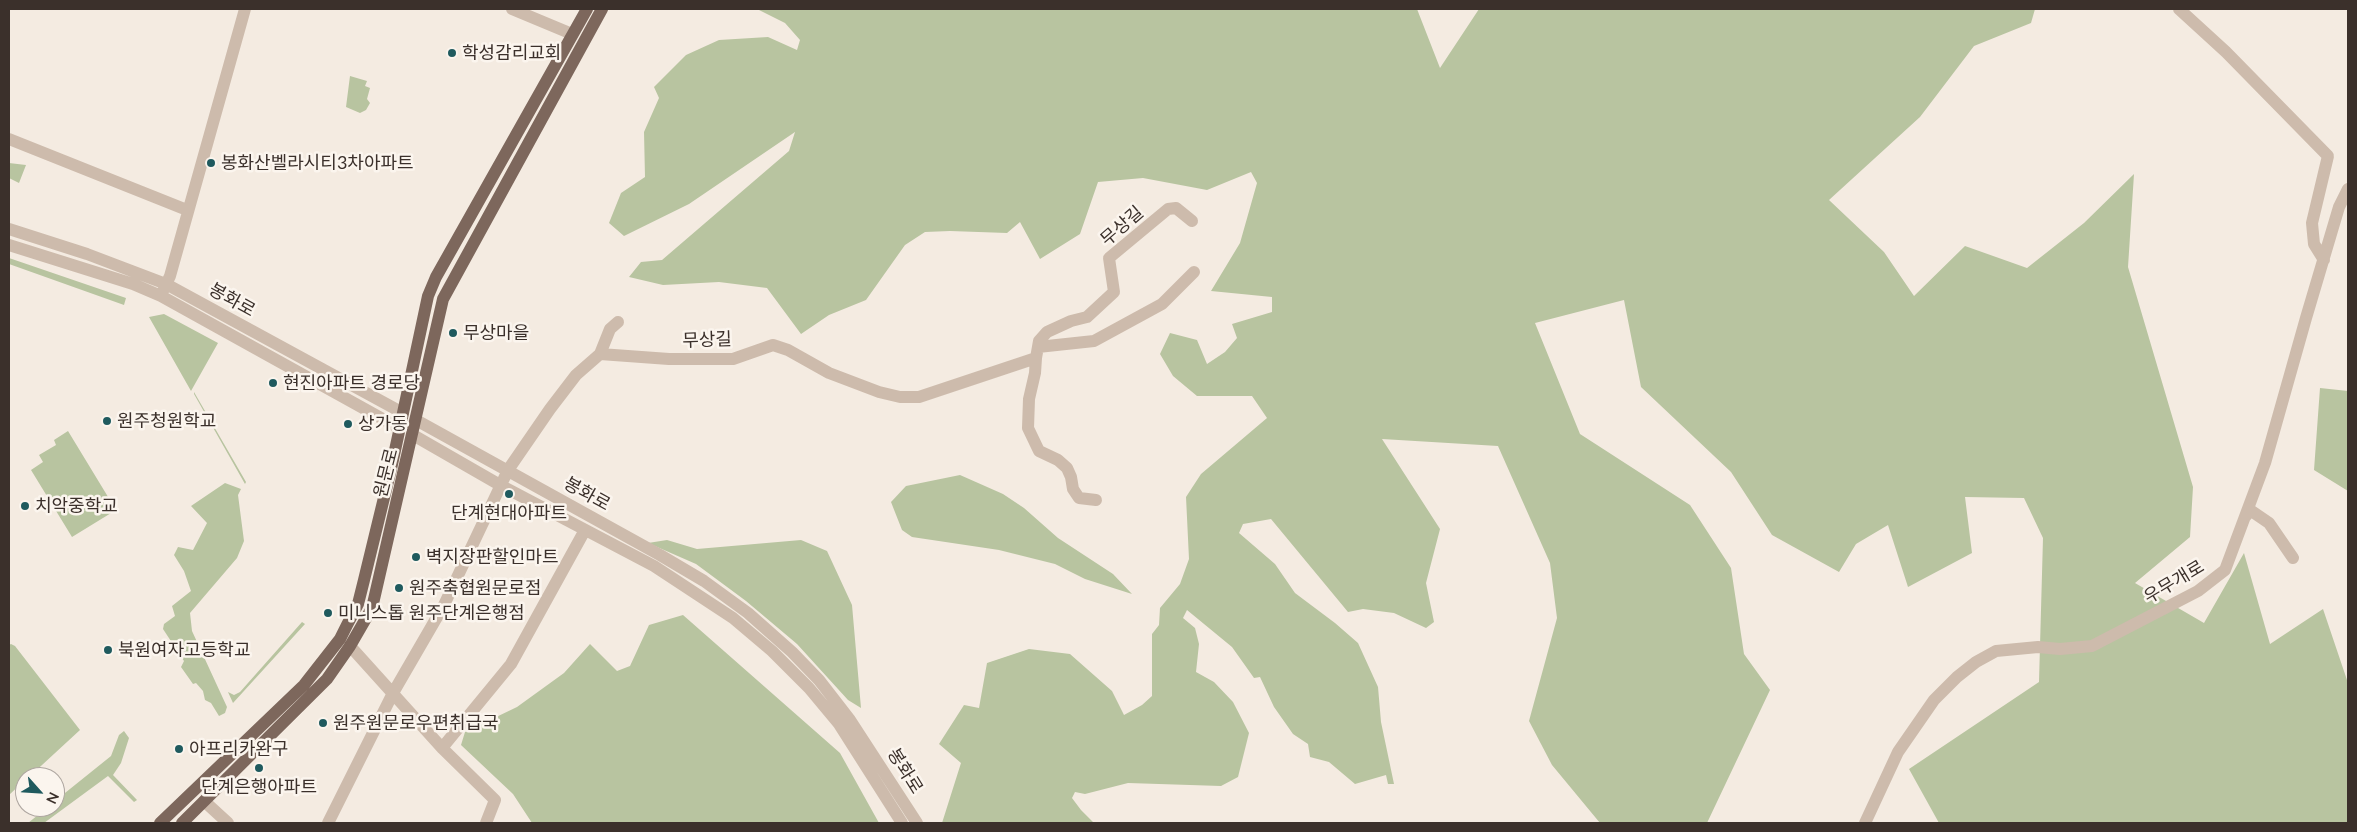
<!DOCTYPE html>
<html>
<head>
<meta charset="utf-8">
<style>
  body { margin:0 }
  #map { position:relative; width:2357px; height:832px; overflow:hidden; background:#f4ebe1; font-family:Lato,sans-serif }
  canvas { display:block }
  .frame { position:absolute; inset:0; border:10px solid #3b302b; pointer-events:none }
  .north { position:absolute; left:15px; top:767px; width:50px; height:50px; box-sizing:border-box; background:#fbf5ee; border:1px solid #aea6a0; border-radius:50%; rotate:116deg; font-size:14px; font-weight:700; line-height:20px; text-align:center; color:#3b302b }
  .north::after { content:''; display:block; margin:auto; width:18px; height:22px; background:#1f5a5e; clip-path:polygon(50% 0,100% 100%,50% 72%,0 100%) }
</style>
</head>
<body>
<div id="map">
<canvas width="2357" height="832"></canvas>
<div class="frame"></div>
<div class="north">N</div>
</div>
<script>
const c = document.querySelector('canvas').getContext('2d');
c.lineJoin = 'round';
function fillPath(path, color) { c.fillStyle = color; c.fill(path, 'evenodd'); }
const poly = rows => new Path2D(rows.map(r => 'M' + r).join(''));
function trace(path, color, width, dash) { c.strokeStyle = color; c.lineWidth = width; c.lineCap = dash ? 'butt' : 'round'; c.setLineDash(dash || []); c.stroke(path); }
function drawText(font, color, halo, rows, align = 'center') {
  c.font = font + ' Lato,"Noto Sans KR",sans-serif'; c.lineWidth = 5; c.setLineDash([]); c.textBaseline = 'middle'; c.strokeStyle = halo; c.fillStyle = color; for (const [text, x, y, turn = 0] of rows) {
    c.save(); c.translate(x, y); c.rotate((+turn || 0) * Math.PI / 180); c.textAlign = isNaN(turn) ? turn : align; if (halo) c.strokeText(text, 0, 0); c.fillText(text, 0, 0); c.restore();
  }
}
const green = poly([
  [757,9,1417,9,1440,68,1479,9,2035,9,2031,23,1974,46,1920,117,1829,200,1884,252,1914,296,1965,246,2027,268,2084,223,2134,174,2128,267,2193,487,2190,537,2135,583,2204,623,2244,553,2270,644,2323,609,2348,683,2348,823,1939,823,1909,769,2039,682,2043,538,2024,498,1965,497,1972,553,1908,587,1888,525,1856,544,1839,572,1772,535,1731,472,1641,387,1624,300,1535,323,1580,434,1690,505,1731,568,1744,654,1770,690,1707,823,1600,823,1552,765,1529,721,1557,618,1550,563,1498,446,1382,439,1440,529,1426,583,1434,622,1426,628,1394,613,1363,609,1348,612,1271,519,1243,524,1239,533,1275,564,1295,593,1335,623,1358,643,1378,687,1381,722,1394,784,1388,784,1386,775,1355,784,1329,762,1310,757,1308,744,1293,734,1274,707,1260,677,1254,678,1232,647,1187,610,1183,618,1195,628,1199,644,1196,672,1214,682,1233,702,1249,733,1238,777,1221,786,1128,783,1085,794,1075,792,1072,798,1081,810,1094,823,942,823,961,763,939,744,964,705,979,708,987,663,1029,649,1070,654,1112,691,1124,715,1142,705,1152,696,1152,634,1159,625,1160,608,1180,584,1189,559,1186,497,1201,474,1267,418,1252,396,1197,396,1173,376,1160,354,1170,333,1197,340,1207,364,1225,352,1237,338,1232,324,1272,312,1272,297,1211,291,1240,243,1257,183,1251,172,1207,190,1143,178,1098,182,1080,234,1040,259,1020,222,1007,233,950,231,925,232,905,245,866,300,829,315,801,334,767,288,719,282,663,285,629,277,641,262,662,260,789,151,795,132,689,204,624,236,609,223,621,193,645,177,644,132,659,98,654,87,686,55,719,40,768,37,797,50,800,40,785,23],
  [350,76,367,81,365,86,370,88,367,99,370,103,366,110,360,113,346,107],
  [9,163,26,165,19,183,9,178],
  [9,258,126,298,124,305,9,264],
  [164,314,218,343,191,391,149,317],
  [2320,388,2348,391,2348,491,2314,470],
  [194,392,246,482,245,484,194,394],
  [68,431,116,510,72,537,31,470,43,462,39,455,56,445,54,440],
  [960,475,1003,494,1024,508,1058,538,1113,574,1132,594,1085,579,1055,564,999,550,912,537,902,530,891,502,906,486],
  [225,483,241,489,238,495,244,541,237,558,190,613,192,631,227,707,225,713,219,716,211,703,205,700,203,691,196,683,193,684,181,667,184,661,163,629,164,624,175,616,172,606,191,591,184,571,174,555,178,547,193,550,207,523,191,506],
  [667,540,697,549,801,540,827,551,852,605,861,708,848,700,797,644,746,601,696,564,648,543],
  [683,615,840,753,879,823,532,823,513,794,461,745,465,732,517,707,564,673,590,644,617,671,630,666,649,625],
  [302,622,305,624,233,703,228,692,234,695,240,692],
  [11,644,15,646,80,730,29,777,25,777,25,780,9,795,9,645],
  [124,731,129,738,121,763,113,775,137,800,134,802,108,776,44,823,28,823,48,807,55,807,55,801,111,756,119,735]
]);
const minor = poly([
  [512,9,572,34],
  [2179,9,2226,52,2328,156,2312,223,2314,244,2324,260],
  [9,139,187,210],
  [9,229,87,254,166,284,403,413],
  [9,245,133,284,161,296,399,428],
  [163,291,170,276,245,9],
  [1038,347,1094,341,1162,304,1194,272],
  [600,354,610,329,618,322],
  [1036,358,1035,373,1029,399,1028,428,1039,451,1058,460,1067,468,1071,477,1073,489,1079,498,1096,500],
  [416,420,660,555,704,581,748,613,792,652,819,680,850,720,917,823],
  [413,435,500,485,654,566,733,618,772,651,809,688,839,724,902,823],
  [2246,516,2250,510,2269,523,2293,558],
  [350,646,442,748,495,800,486,823],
  [442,748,511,664,585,530],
  [204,801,228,823],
  [328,823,393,693,444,605,508,470,550,409,576,375,600,354,669,359,733,359,773,345,788,350,829,373,879,392,900,397,919,397,1036,358,1039,341,1047,332,1071,321,1087,317,1114,292,1109,258,1168,209,1176,208,1192,221],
  [1865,823,1898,752,1934,700,1957,677,1976,662,1996,651,2038,647,2060,649,2092,646,2198,591,2225,570,2265,463,2306,318,2339,207,2348,189]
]);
const major = poly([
  [160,823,304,685,340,639,347,625,358,604,364,580,391,469,428,296,436,277,587,9],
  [182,823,327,679,350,646,372,608,443,299,602,9]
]);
const markers = [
  [452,53,5,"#1f5a5e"],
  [211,163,5,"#1f5a5e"],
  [453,333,5,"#1f5a5e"],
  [273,383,5,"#1f5a5e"],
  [107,421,5,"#1f5a5e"],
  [348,424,5,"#1f5a5e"],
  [509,494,5,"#1f5a5e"],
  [25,506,5,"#1f5a5e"],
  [416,557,5,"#1f5a5e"],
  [399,588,5,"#1f5a5e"],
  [328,613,5,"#1f5a5e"],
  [108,650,5,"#1f5a5e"],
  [323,723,5,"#1f5a5e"],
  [179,749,5,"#1f5a5e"],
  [259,768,5,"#1f5a5e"]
];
const poiNames = [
  ["학성감리교회",462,53],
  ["봉화산벨라시티3차아파트",221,163],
  ["무상마을",463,333],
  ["현진아파트 경로당",283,383],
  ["원주청원학교",117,421],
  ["상가동",358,424],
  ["치악중학교",35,506],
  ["단계현대아파트",509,513,"center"],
  ["벽지장판할인마트",426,557],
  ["원주축협원문로점",409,588],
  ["미니스톱 원주단계은행점",338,613],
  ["북원여자고등학교",118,650],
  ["원주원문로우편취급국",333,723],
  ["아프리카완구",189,749],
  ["단계은행아파트",259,787,"center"]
];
const streetNames = [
  ["무상길",1122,226,-41],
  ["봉화로",232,300,29],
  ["무상길",707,340,-2],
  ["원문로",386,473,-76],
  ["봉화로",587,494,29],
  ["우무개로",2174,582,-31],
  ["봉화로",905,771,58]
];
fillPath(green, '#b8c4a0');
trace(minor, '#cdbbac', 12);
trace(major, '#7d675c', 12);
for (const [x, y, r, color] of markers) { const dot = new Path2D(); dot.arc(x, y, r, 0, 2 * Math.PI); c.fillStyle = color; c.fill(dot); trace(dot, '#fbf5ee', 2); }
drawText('18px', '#3b302b', '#fbf5ee', poiNames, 'left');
drawText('18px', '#3b302b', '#fbf5ee', streetNames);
</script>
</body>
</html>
